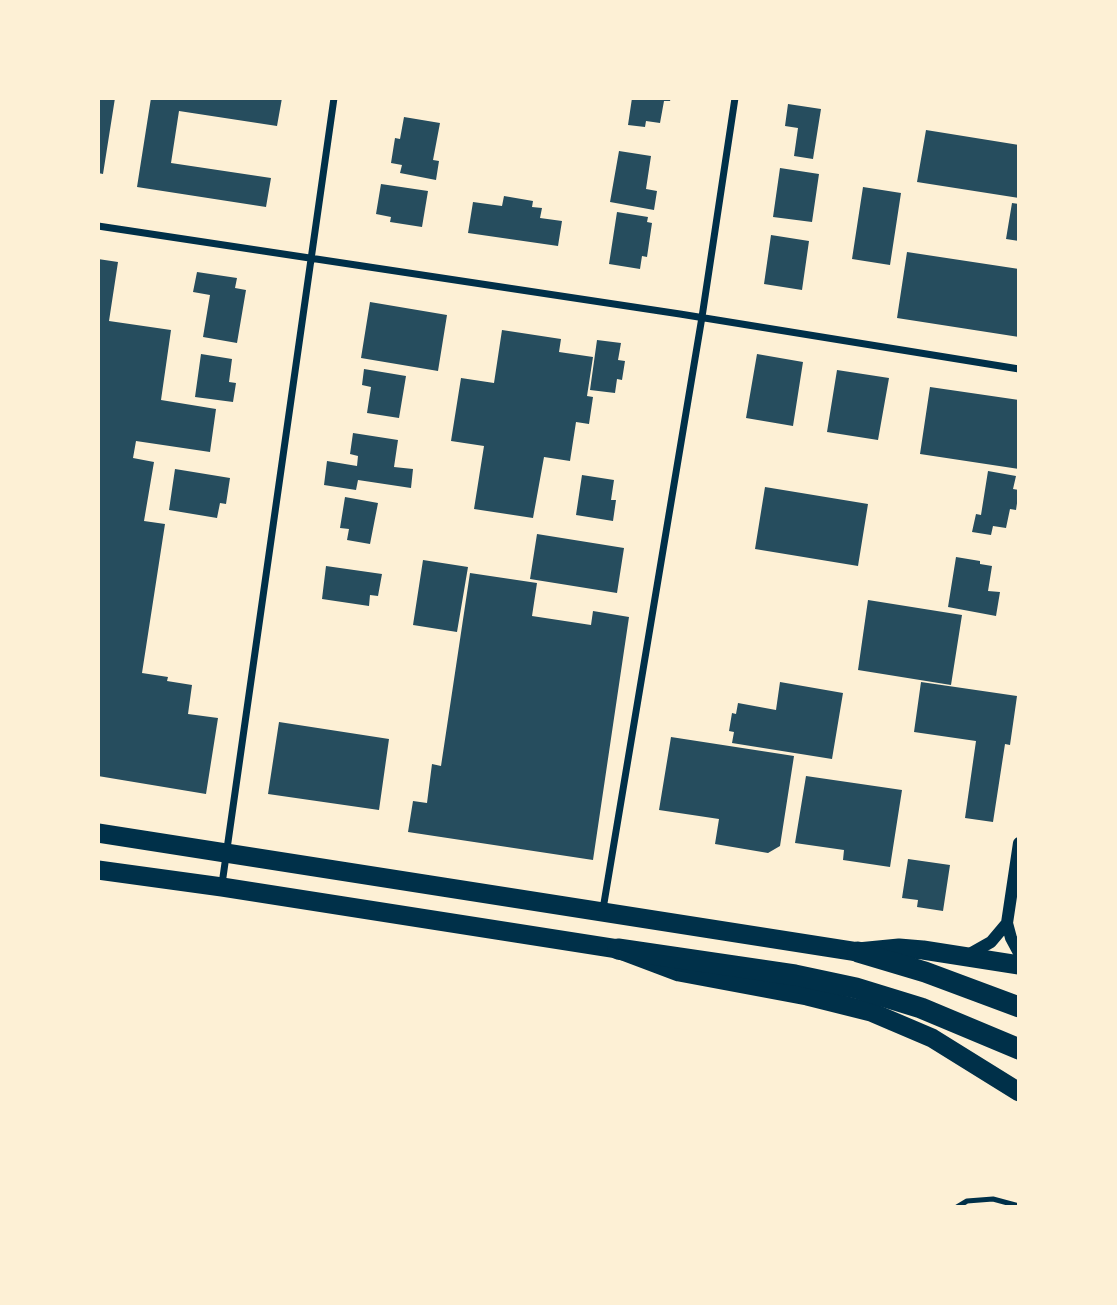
<!DOCTYPE html>
<html>
<head>
<meta charset="utf-8">
<style>
  body { margin:0 }
  #map { position:relative; width:1117px; height:1305px; overflow:hidden; background:#fdf0d5; font-family:"Space Grotesk",sans-serif }
  canvas { display:block }
  .frame { position:absolute; inset:0; border:100px solid #fdf0d5; pointer-events:none }
</style>
</head>
<body>
<div id="map">
<canvas width="1117" height="1305"></canvas>
<div class="frame"></div>
</div>
<script>
const c = document.querySelector('canvas').getContext('2d');
c.lineJoin = 'round';
function fillPath(path, color) { c.fillStyle = color; c.fill(path, 'evenodd'); }
const poly = rows => new Path2D(rows.map(r => 'M' + r).join(''));
function trace(path, color, width, dash) { c.strokeStyle = color; c.lineWidth = width; c.lineCap = dash ? 'butt' : 'round'; c.setLineDash(dash || []); c.stroke(path); }
const building = poly([
  [98,98,115,98,103,174,98,173],
  [151,98,282,98,277,126,179,111,171,163,271,178,266,207,137,187],
  [632,98,671,98,670,101,664,101,660,123,646,121,645,127,628,125],
  [788,104,821,109,813,159,794,156,798,128,785,126],
  [404,117,440,123,433,160,439,161,436,180,400,173,402,165,391,163,395,138,400,139],
  [926,130,1019,145,1019,198,917,182],
  [619,151,651,156,646,189,657,191,654,210,610,202],
  [780,168,819,174,812,222,773,217],
  [381,184,428,191,422,227,390,222,391,217,376,214],
  [863,187,901,193,890,265,852,259],
  [504,196,533,201,532,207,542,208,540,218,562,221,558,246,468,233,473,202,502,206],
  [1012,203,1019,204,1019,241,1006,239],
  [617,212,648,217,647,222,652,223,647,257,642,256,640,269,609,264],
  [771,235,809,241,802,290,764,284],
  [907,252,1019,269,1019,337,897,318],
  [98,259,118,262,109,321,171,330,161,400,216,409,210,452,136,441,133,458,154,462,144,521,165,524,142,673,168,677,167,681,192,685,188,714,218,718,206,794,98,776],
  [197,272,237,278,235,288,246,290,237,343,203,337,210,295,193,292],
  [370,302,447,315,438,371,361,358],
  [502,330,561,339,559,352,593,357,587,396,593,397,589,424,576,422,570,461,544,457,533,518,474,509,484,446,451,441,461,378,494,383],
  [597,340,621,343,618,360,625,361,622,380,617,379,615,393,590,390],
  [201,354,232,359,229,382,236,383,233,402,195,397],
  [757,354,803,362,793,426,746,418],
  [364,369,406,376,399,418,367,413,371,387,362,385],
  [837,370,889,378,878,440,827,432],
  [930,387,1019,400,1019,469,920,454],
  [353,433,398,440,394,467,413,469,411,488,358,480,356,490,324,485,327,461,357,466,358,456,350,454],
  [175,469,230,478,226,504,220,503,217,518,169,510],
  [988,471,1016,476,1013,489,1019,490,1016,510,1010,509,1006,528,993,526,991,535,972,532,976,514,981,515],
  [582,475,614,480,611,500,616,500,613,521,576,515],
  [765,487,868,504,858,566,755,549],
  [345,497,378,503,370,544,347,540,349,529,340,528],
  [537,534,624,548,617,593,530,579],
  [956,557,980,561,980,564,992,566,988,591,1000,592,996,616,948,607],
  [423,560,468,567,457,632,413,625],
  [326,566,382,574,378,596,370,595,369,606,322,599],
  [470,573,537,583,532,616,591,625,593,611,629,617,593,860,408,832,413,801,427,803,432,764,441,766],
  [868,600,962,615,951,685,858,670],
  [780,682,843,693,832,759,732,743,734,732,729,731,732,713,736,714,738,703,776,710],
  [921,682,1017,696,1010,745,1005,744,993,822,965,818,976,741,914,732],
  [279,722,389,739,379,810,268,794],
  [671,737,794,756,780,846,768,853,715,844,719,819,659,810],
  [806,776,902,790,890,867,843,860,844,850,795,843],
  [908,859,950,865,943,911,917,907,918,900,902,898]
]);
const service = poly([
  [957,1207,967,1201,993,1199,1019,1206]
]);
const minor = poly([
  [98,226,680,314,1019,369],
  [222,884,334,98],
  [603,909,702,317,735,98]
]);
const tertiary = poly([
  [1019,843,1007,923,1011,938,1019,953],
  [968,955,991,942,1007,923]
]);
const trunk = poly([
  [98,833,858,952,899,948,923,950,1019,965],
  [98,870,222,887,618,949,679,972,807,996,871,1012,932,1038,1019,1092]
]);
const motorway = poly([
  [618,949,795,975,856,988,921,1008,1019,1049],
  [858,952,925,972,1019,1007]
]);
fillPath(building, '#264d5e');
trace(service, '#003049', 5);
trace(minor, '#003049', 7);
trace(tertiary, '#003049', 12);
trace(trunk, '#003049', 19);
trace(motorway, '#003049', 21);
</script>
</body>
</html>
